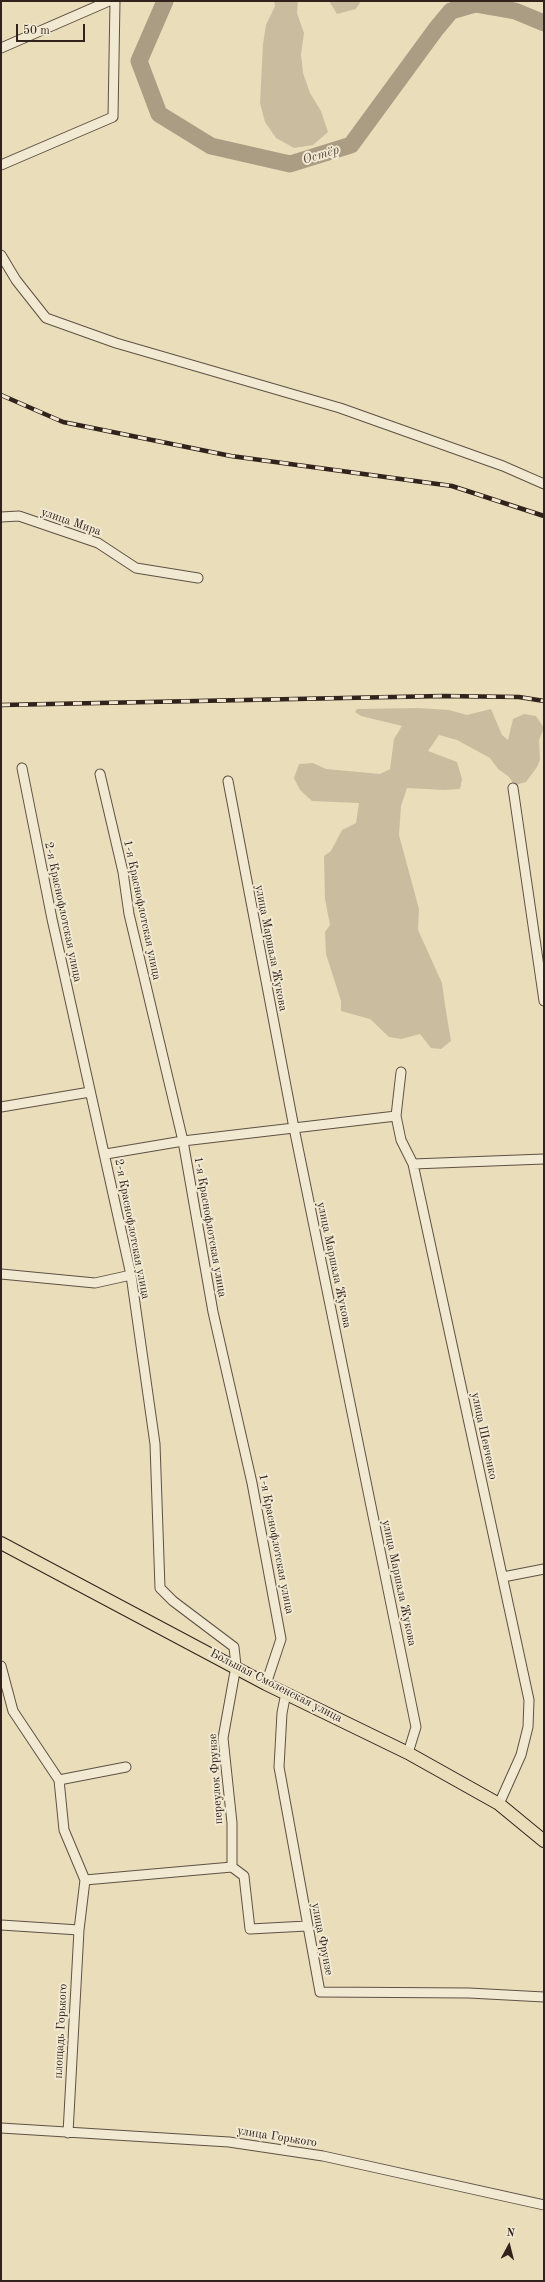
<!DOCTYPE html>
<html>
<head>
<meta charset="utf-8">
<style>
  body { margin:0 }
  #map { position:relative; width:545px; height:2282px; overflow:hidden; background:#e9ddba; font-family:"Old Standard TT",serif }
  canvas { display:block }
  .frame { position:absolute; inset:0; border:2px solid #31221c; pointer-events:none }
  .north { position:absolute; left:489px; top:2226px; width:40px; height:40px; -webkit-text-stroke:3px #f1e9d2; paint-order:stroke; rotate:7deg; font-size:11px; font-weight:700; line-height:16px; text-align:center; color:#31221c }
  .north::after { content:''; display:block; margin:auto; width:14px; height:18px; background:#31221c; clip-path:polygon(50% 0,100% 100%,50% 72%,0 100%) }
  .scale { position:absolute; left:16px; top:24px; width:69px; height:18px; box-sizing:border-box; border:2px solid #31221c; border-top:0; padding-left:5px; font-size:12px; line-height:14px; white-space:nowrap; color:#31221c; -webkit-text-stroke:3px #f1e9d2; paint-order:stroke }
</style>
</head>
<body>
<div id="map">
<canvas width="545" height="2282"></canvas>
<div class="frame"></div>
<div class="north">N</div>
<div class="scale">50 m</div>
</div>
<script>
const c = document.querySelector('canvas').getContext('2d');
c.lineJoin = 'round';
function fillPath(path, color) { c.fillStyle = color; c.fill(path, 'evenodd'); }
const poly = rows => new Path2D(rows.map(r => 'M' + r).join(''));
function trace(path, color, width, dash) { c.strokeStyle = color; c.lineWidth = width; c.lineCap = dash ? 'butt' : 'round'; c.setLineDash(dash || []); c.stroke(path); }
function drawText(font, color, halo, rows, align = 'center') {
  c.font = font + ' "Old Standard TT",serif'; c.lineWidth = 4; c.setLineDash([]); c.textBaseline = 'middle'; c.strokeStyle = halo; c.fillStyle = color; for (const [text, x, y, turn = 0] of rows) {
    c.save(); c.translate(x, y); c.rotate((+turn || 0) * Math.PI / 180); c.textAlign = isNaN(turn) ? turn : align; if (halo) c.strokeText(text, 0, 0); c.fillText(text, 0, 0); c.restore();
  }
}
const green = poly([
  [274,1,298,1,297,13,304,33,301,54,303,73,310,93,321,111,328,132,313,145,294,148,276,138,265,122,260,103,263,44,266,25,275,6],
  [329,1,361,1,356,9,337,14],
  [418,708,449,710,467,715,491,709,502,735,508,740,513,719,524,714,536,716,544,728,539,740,540,760,537,767,526,782,515,785,508,776,498,769,490,758,457,740,439,735,428,751,457,762,462,779,460,789,444,790,407,788,401,806,399,835,419,909,418,930,442,983,445,1005,451,1041,441,1049,431,1048,420,1034,401,1039,389,1037,370,1019,341,1011,341,1001,326,954,325,932,330,925,325,899,324,856,331,851,342,830,356,823,359,803,312,801,300,790,294,778,299,764,313,763,326,769,380,774,390,769,394,739,402,726,361,716,355,712,357,709]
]);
const river = poly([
  [165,1,139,61,159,114,211,146,290,164,351,145,436,29,451,11,475,4,515,11,544,23]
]);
const minor = poly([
  [1,48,109,1],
  [1,165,113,117,115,1],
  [1,255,16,280,46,318,116,343,340,408,503,466,544,484],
  [1,517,19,516,98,543,136,568,198,578],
  [22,768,52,919,131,1275,155,1444,160,1588,173,1601,234,1647,236,1666,223,1738,232,1823,232,1867,244,1876,250,1929,307,1926],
  [100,774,123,872,129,914,183,1141,213,1312,252,1483,281,1639,266,1684],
  [228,781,294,1128,416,1727,408,1753],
  [513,788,544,1001],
  [401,1072,396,1116,401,1140,413,1164,529,1700,528,1727,521,1755,499,1804],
  [1,1107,90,1092],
  [106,1154,183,1141,396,1116],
  [413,1164,544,1159],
  [1,1274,95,1283,131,1275],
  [503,1577,544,1569],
  [1,1666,13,1711,59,1780,64,1830,85,1880,79,1930,68,2133],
  [286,1693,282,1713,279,1767,320,1992,469,1993,544,1997],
  [59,1780,126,1767],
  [85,1880,232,1867],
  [1,1925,79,1930],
  [1,2128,229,2142,323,2156,544,2205]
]);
const major = poly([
  [1,1543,266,1684,408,1753,499,1804,544,1841]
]);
const rail = poly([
  [1,395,63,422,231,456,452,486,544,516],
  [1,705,442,696,519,697,544,701]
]);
const streetNames = [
  ["улица Мира",71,522,19],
  ["1-я Краснофлотская улица",142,910,78],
  ["2-я Краснофлотская улица",63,912,78],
  ["улица Маршала Жукова",271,948,79],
  ["1-я Краснофлотская улица",210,1227,80],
  ["2-я Краснофлотская улица",132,1229,79],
  ["улица Маршала Жукова",334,1265,78],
  ["улица Шевченко",484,1436,78],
  ["1-я Краснофлотская улица",276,1544,79],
  ["улица Маршала Жукова",399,1583,78],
  ["Большая Смоленская улица",276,1686,27],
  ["переулок Фрунзе",216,1779,-94],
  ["улица Фрунзе",322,1939,79],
  ["площадь Горького",61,2031,-87],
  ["улица Горького",277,2137,9]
];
const waterNames = [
  ["Остёр",321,155,-17]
];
fillPath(green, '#cabd9f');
trace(river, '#aa9d84', 17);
trace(minor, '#5f5144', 11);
trace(major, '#31221c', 14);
trace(minor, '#f1e9d2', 9);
trace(major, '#e9ddba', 12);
trace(rail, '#31221c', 4.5);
trace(rail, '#f1e9d2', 3, [9]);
drawText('12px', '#31221c', '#f1e9d2', streetNames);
drawText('italic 13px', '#5b4d40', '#f1e9d2', waterNames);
</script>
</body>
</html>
